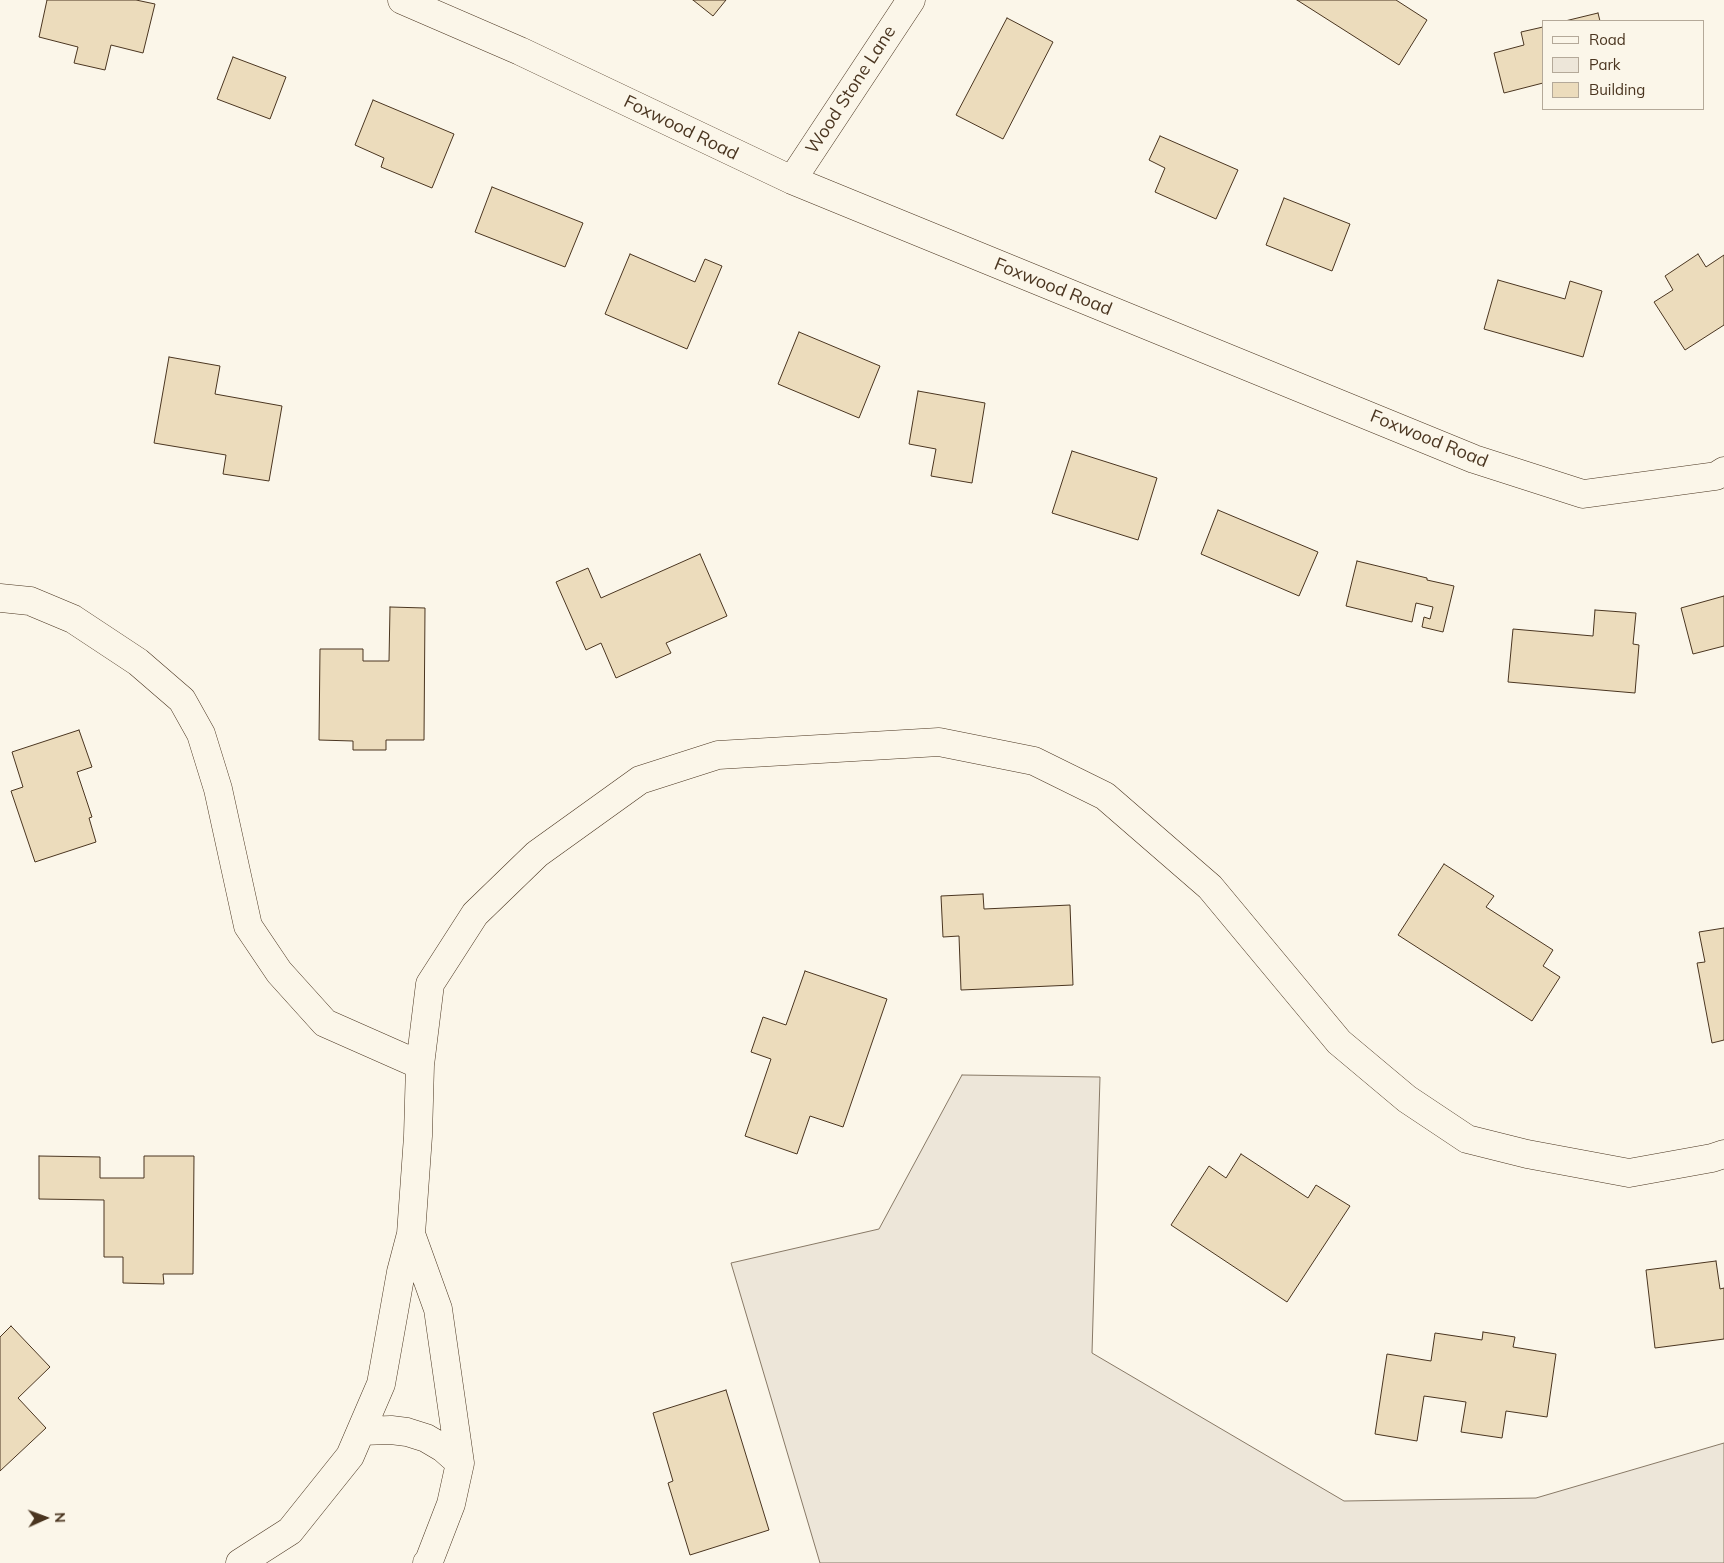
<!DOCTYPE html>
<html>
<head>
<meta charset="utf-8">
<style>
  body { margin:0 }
  #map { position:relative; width:1724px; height:1563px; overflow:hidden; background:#fbf6e9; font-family:Mulish,sans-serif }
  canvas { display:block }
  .legend { position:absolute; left:1542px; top:20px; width:162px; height:90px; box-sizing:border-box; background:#fbf6e9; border:1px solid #b4a999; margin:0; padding:6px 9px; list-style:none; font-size:15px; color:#4a3520 }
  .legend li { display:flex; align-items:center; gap:10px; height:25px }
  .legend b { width:25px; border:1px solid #b4a999 }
  .north { position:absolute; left:20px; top:1493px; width:50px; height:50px; -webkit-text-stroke:4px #fbf6e9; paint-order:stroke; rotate:88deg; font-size:14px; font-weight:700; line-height:20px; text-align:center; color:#4a3520 }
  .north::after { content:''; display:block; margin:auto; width:18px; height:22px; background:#4a3520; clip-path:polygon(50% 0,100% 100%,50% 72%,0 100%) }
</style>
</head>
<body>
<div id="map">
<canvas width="1724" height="1563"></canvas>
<ul class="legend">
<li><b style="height:6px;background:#fbf6e9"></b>Road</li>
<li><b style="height:14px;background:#ede6d9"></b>Park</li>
<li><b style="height:14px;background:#ecdcbc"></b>Building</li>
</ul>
<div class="north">N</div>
</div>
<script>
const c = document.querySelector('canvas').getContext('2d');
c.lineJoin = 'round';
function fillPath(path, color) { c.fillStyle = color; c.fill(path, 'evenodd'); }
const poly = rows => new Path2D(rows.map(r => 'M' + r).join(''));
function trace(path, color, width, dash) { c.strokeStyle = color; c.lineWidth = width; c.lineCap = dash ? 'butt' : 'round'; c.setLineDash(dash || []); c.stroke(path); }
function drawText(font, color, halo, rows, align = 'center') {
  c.font = font + ' Mulish,sans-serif'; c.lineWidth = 4; c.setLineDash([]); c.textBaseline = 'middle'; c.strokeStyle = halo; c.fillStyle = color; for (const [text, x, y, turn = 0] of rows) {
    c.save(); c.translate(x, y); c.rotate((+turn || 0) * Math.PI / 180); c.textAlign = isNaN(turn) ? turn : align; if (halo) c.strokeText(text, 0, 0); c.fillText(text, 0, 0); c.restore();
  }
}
const green = poly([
  [962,1075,1100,1077,1092,1353,1344,1501,1536,1498,1724,1443,1724,1563,820,1563,731,1263,879,1229,962,1075]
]);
const building = poly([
  [47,0,136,0,155,4,143,53,111,45,105,70,74,63,78,47,39,37,47,0],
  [693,0,726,0,713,16,693,0],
  [1297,0,1396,0,1427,20,1399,65,1297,0],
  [1598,13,1600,21,1565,21,1598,13],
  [1007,18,1053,42,1003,139,956,115,1007,18],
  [1543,27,1543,83,1504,93,1494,53,1524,45,1521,32,1543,27],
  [233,57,286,77,270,119,217,99,233,57],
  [373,100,454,134,432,188,381,167,384,158,355,145,373,100],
  [1160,136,1238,170,1216,219,1155,192,1165,168,1149,160,1160,136],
  [492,187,583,223,565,267,475,232,492,187],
  [1284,198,1350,224,1332,271,1266,245,1284,198],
  [630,254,695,282,705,259,722,266,687,349,605,314,630,254],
  [1698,254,1706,267,1724,255,1724,325,1685,350,1654,302,1673,290,1665,276,1698,254],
  [1498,280,1565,299,1570,281,1602,291,1583,357,1484,329,1498,280],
  [799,332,880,366,859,418,778,384,799,332],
  [169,357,220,366,215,394,282,406,269,481,223,474,226,455,154,443,169,357],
  [918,391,985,403,972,483,931,476,936,449,909,444,918,391],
  [1072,451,1157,478,1138,540,1052,513,1072,451],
  [1218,510,1318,552,1299,596,1201,554,1218,510],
  [700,554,727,616,666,643,671,653,616,678,601,643,586,650,556,582,588,568,601,598,700,554],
  [1357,561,1427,578,1427,580,1454,586,1443,632,1422,627,1424,617,1430,619,1433,607,1416,603,1412,622,1346,606,1357,561],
  [1724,596,1724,646,1693,654,1681,608,1724,596],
  [390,607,425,608,424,740,386,740,386,750,353,750,353,741,319,740,320,649,363,649,363,661,389,661,390,607],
  [1595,610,1636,613,1633,644,1639,645,1635,693,1508,682,1513,629,1593,636,1595,610],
  [79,730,92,767,77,772,92,817,89,818,96,842,35,862,11,791,23,787,12,752,79,730],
  [1444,864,1494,896,1486,907,1553,950,1543,966,1560,977,1532,1021,1398,935,1444,864],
  [983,894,984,909,1070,905,1073,985,961,990,959,936,943,937,941,896,983,894],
  [1724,928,1724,1040,1712,1043,1697,963,1705,962,1699,932,1724,928],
  [805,971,887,999,843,1127,810,1116,797,1154,745,1136,771,1059,751,1052,763,1017,786,1025,805,971],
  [1241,1154,1308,1198,1316,1185,1350,1206,1287,1302,1171,1225,1209,1166,1226,1178,1241,1154],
  [39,1156,100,1157,100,1178,144,1178,144,1156,194,1156,193,1274,163,1274,164,1284,123,1283,123,1257,104,1257,104,1200,39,1199,39,1156],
  [1716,1261,1720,1289,1724,1288,1724,1339,1655,1348,1646,1270,1716,1261],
  [11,1326,50,1367,18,1398,46,1428,0,1471,0,1337,11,1326],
  [1483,1332,1515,1337,1513,1347,1556,1354,1547,1417,1506,1411,1502,1438,1461,1432,1466,1402,1424,1396,1417,1441,1375,1434,1387,1354,1431,1361,1435,1333,1482,1340,1483,1332],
  [726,1390,769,1530,690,1555,668,1483,673,1481,653,1413,726,1390]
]);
const minor = poly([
  [402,0,520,51,792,180,1474,459,1583,494,1716,476,1724,471],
  [792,180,911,0],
  [0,598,30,601,73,619,138,662,182,700,201,734,218,789,248,926,279,972,325,1023,420,1065],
  [411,1234,438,1309,460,1463,451,1504,429,1561,427,1563],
  [361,1431,391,1430,407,1432,426,1438,443,1448,460,1463],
  [240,1563,290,1531,350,1456,381,1384,401,1272,411,1234,418,1136,420,1065,430,984,475,914,537,854,640,780,718,755,939,742,1034,761,1105,796,1210,887,1339,1042,1407,1099,1467,1139,1527,1154,1629,1173,1712,1158,1724,1154]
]);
const streetNames = [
  ["Wood Stone Lane",851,90,-57],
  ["Foxwood Road",681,128,26],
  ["Foxwood Road",1053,287,22],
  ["Foxwood Road",1429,439,22]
];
fillPath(green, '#ede6d9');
trace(green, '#887966', 1);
fillPath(building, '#ecdcbc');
trace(building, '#4a3520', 1);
trace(minor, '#4a3520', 29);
trace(minor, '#fbf6e9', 28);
drawText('18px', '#4a3520', '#fbf6e9', streetNames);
</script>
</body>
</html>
